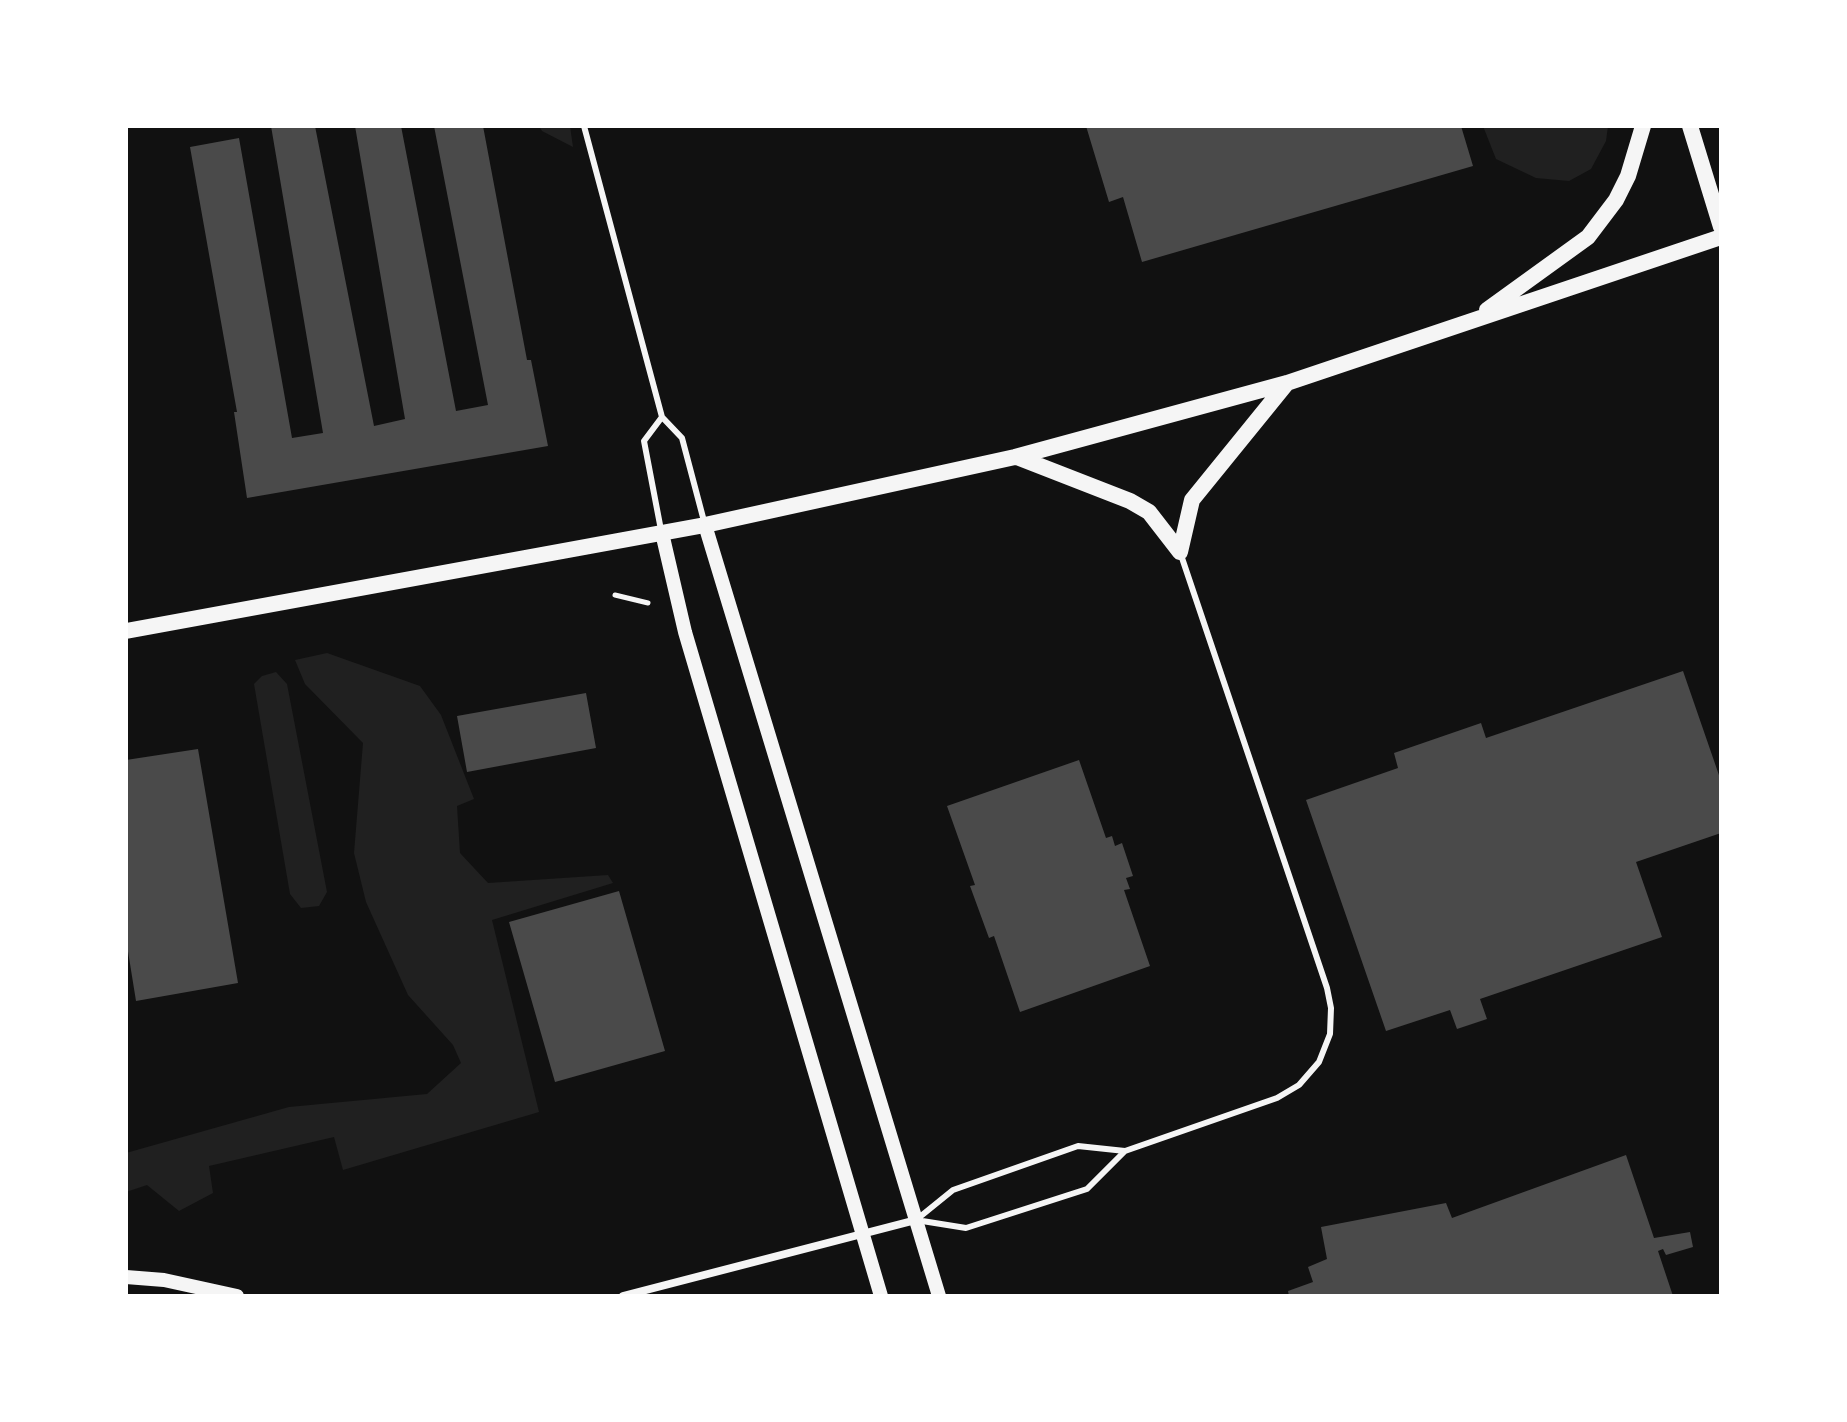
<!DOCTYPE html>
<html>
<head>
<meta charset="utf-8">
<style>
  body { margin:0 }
  #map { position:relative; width:1847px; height:1422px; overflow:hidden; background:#111; font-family:Jost,sans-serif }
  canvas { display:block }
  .frame { position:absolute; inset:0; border:128px solid #fff; pointer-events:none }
</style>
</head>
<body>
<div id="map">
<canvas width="1847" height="1422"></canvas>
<div class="frame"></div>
</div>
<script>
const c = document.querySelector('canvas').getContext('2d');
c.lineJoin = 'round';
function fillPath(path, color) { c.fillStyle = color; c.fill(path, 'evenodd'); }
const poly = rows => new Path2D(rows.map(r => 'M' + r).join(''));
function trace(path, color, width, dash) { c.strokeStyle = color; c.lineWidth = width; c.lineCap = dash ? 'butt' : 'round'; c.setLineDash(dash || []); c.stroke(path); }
const green = poly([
  [539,126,570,126,573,147,542,131],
  [1483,126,1608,126,1606,141,1591,169,1569,181,1536,178,1496,159],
  [327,653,420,686,441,715,474,799,457,806,460,853,488,883,608,875,613,883,492,920,539,1112,343,1170,334,1137,209,1166,213,1193,179,1211,147,1185,126,1192,126,1153,289,1107,427,1094,461,1063,453,1045,408,995,366,902,354,853,363,743,305,684,295,660],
  [276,672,287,684,327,892,319,906,301,908,290,894,254,684,262,676]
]);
const building = poly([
  [271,126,315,126,374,426,405,419,355,126,401,126,456,411,488,405,434,126,483,126,527,360,531,360,548,446,247,498,234,412,237,412,190,147,239,138,292,438,323,433],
  [1086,126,1461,126,1473,166,1142,262,1123,197,1109,202],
  [1683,671,1721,781,1721,833,1636,862,1662,937,1480,999,1487,1019,1457,1029,1450,1010,1386,1031,1306,800,1398,768,1394,753,1481,723,1486,738],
  [586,693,596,748,467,772,457,716],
  [198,749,238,983,136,1001,126,939,126,760],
  [1079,760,1106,838,1112,836,1115,846,1122,843,1133,876,1126,878,1130,889,1124,890,1150,966,1020,1012,994,936,989,938,970,886,975,885,947,806],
  [619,891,665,1051,555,1082,509,922],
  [1626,1155,1654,1238,1690,1232,1693,1247,1666,1255,1663,1249,1658,1251,1673,1296,1289,1296,1288,1291,1313,1282,1308,1267,1327,1259,1321,1227,1446,1203,1452,1218]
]);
const path = poly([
  [615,595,648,603]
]);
const service = poly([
  [584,126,662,417,682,438,705,525],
  [661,530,644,441,662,417],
  [916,1220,966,1228,1087,1189,1125,1151,1277,1098,1299,1085,1319,1062,1330,1034,1331,1008,1327,988,1180,552],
  [916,1220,953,1190,1078,1146,1125,1151]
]);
const minor = poly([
  [623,1296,916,1220]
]);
const tertiary = poly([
  [705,525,939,1296],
  [662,533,685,632,881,1296],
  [126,1277,164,1280,237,1296]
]);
const secondary = poly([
  [1690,126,1721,227],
  [1487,310,1588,237,1616,200,1628,176,1643,126],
  [1017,457,1130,501,1149,512,1180,552],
  [1180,552,1192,500,1287,383],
  [126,631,705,525,1015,457,1287,383,1721,237]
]);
fillPath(green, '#202020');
fillPath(building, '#4a4a4a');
trace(path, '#f5f5f5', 5);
trace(service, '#f5f5f5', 6);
trace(minor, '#f5f5f5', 8);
trace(tertiary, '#f5f5f5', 14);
trace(secondary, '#f5f5f5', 16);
</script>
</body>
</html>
